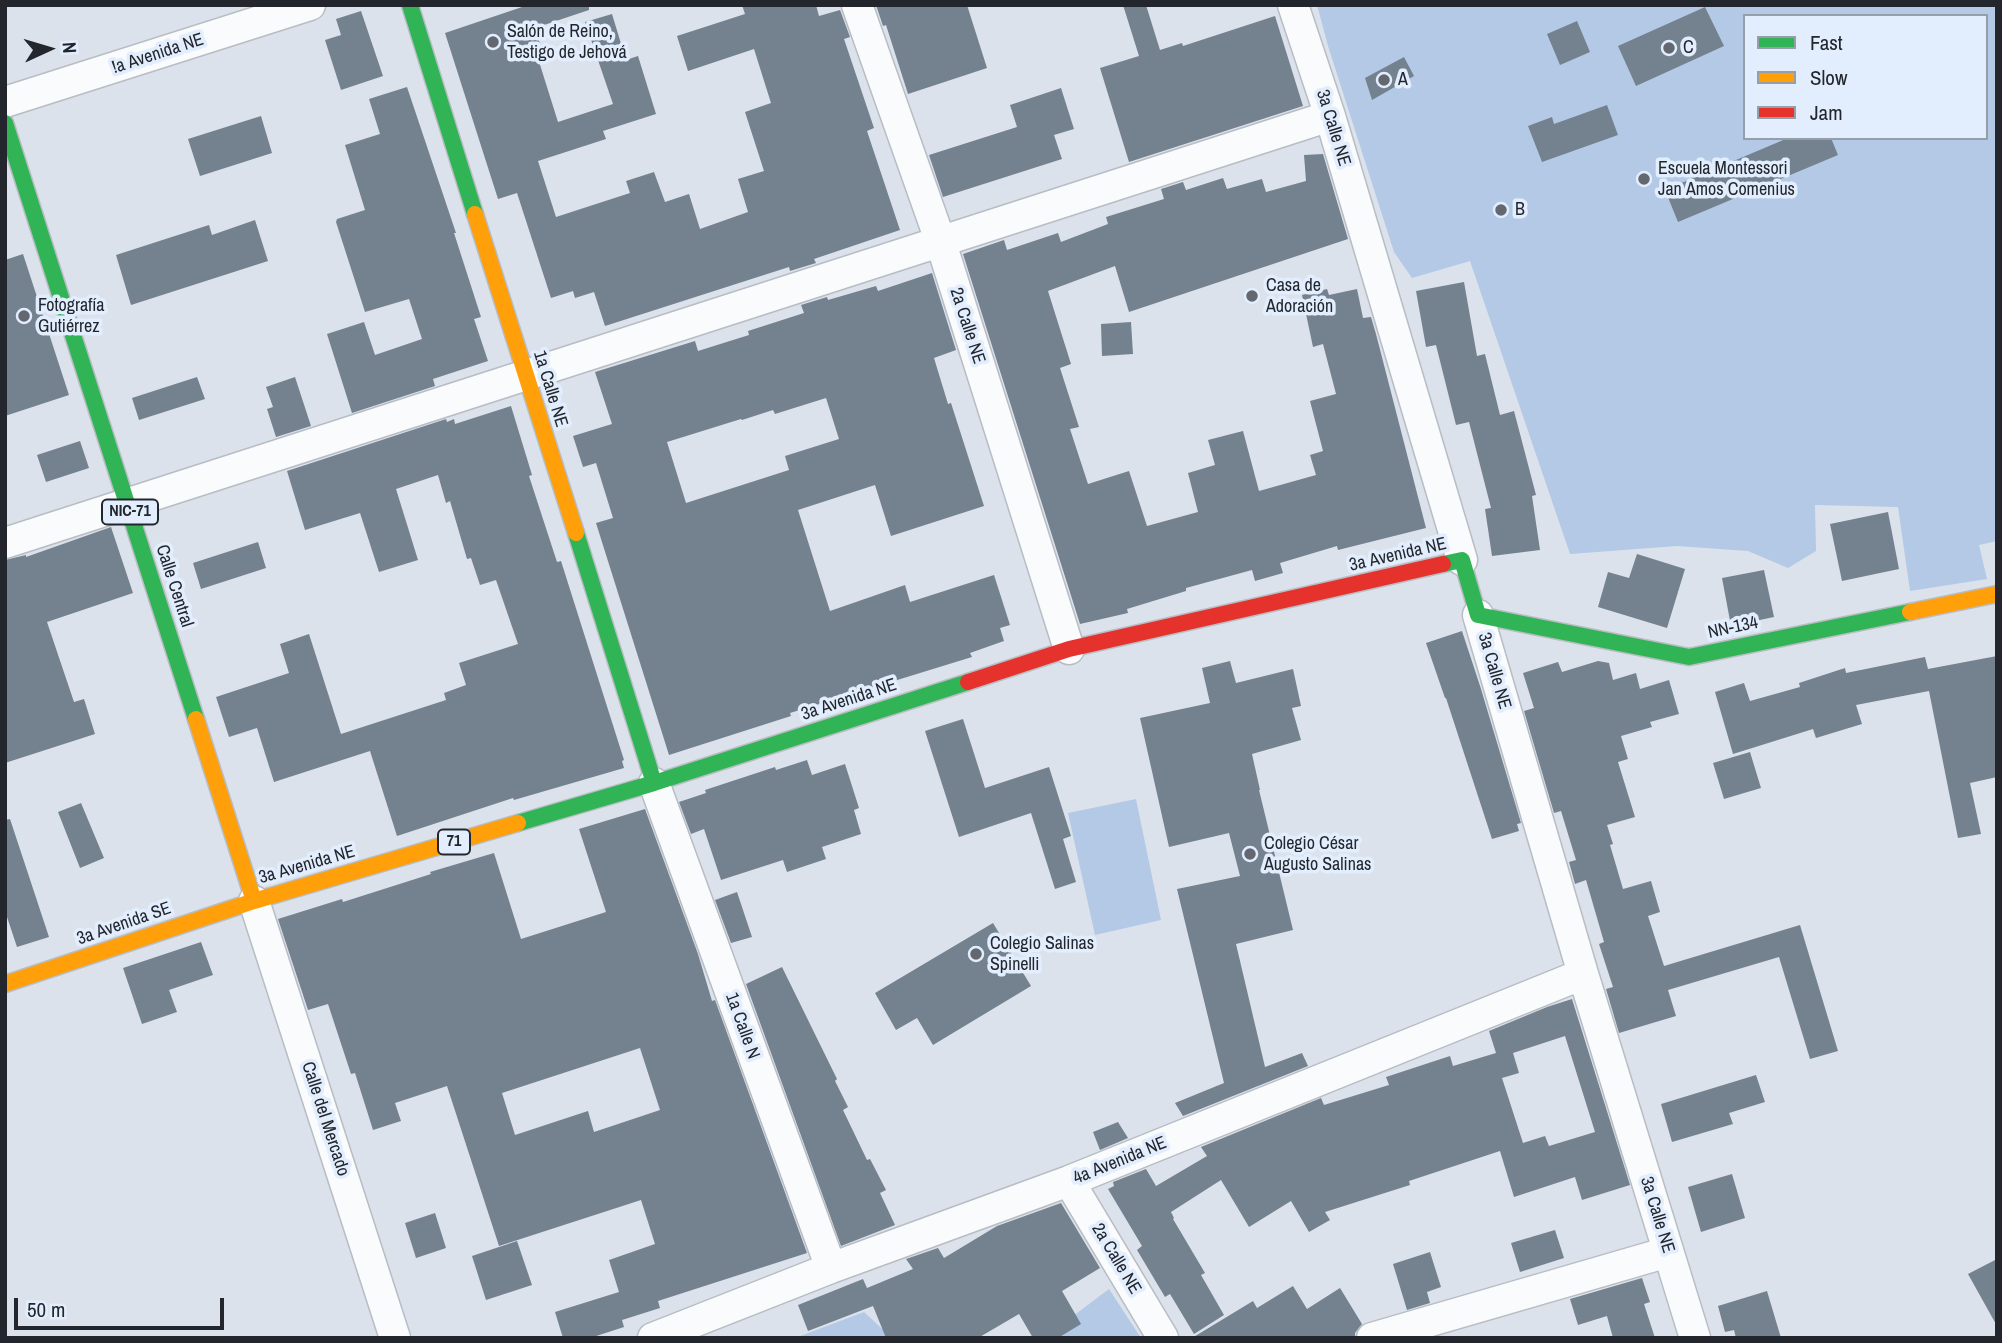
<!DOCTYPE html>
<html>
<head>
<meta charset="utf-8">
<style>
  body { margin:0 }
  #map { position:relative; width:2002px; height:1343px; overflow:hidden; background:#dbe2eb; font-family:"Archivo Narrow",sans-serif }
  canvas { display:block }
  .frame { position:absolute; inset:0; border:7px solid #23272d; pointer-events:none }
  .legend { position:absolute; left:1743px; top:14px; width:245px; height:126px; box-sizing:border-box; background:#e2eefe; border:2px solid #969eaa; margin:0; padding:9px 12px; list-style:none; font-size:21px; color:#23272d }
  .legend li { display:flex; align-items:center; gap:14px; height:35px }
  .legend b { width:35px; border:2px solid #969eaa }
  .north { position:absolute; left:14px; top:14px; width:70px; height:70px; -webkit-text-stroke:5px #e2eefe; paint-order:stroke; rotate:86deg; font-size:19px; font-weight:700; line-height:28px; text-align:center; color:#23272d }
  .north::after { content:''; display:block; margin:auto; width:24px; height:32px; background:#23272d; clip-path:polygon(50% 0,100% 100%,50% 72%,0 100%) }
  .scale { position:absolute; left:14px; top:1298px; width:210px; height:32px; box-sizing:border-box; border:4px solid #23272d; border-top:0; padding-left:9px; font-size:21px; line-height:24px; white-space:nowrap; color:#23272d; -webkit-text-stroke:5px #e2eefe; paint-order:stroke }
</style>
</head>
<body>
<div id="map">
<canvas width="2002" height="1343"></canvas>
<div class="frame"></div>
<ul class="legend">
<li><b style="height:9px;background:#30b455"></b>Fast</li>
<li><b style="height:9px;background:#ff9f0a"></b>Slow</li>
<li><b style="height:9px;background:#e5322d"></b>Jam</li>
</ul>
<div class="north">N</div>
<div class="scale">50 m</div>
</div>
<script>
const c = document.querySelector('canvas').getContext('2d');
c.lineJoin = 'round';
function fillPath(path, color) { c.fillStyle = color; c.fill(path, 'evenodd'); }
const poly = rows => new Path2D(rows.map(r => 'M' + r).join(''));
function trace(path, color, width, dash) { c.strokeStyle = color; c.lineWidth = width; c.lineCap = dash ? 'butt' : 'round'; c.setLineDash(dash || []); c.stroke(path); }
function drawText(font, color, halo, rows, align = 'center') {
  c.font = font + ' "Archivo Narrow",sans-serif'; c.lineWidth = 7; c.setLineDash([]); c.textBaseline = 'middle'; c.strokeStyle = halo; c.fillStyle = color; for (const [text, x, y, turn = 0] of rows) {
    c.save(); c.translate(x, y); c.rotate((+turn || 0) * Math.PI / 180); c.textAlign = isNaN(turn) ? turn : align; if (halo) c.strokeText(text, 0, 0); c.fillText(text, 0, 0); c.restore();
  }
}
const green = poly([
  [1317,5,1997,5,1997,541,1979,545,1987,579,1910,591,1898,507,1815,505,1816,551,1788,568,1748,551,1677,546,1570,554,1470,261,1412,278,1394,252,1328,46],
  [1745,16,1986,16,1986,138,1745,138],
  [1136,799,1161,920,1095,935,1068,813],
  [1109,1289,1141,1338,1044,1338],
  [864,1312,892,1338,795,1338]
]);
const building = poly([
  [528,5,589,5,589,10,535,28,542,50,536,52,558,122,613,104,585,22,612,14,626,60,638,56,656,114,603,131,606,139,538,161,556,217,630,193,626,181,654,172,665,202,689,194,700,229,748,212,738,179,764,171,745,112,771,103,754,49,688,71,677,36,745,14,742,5,816,5,819,16,840,10,850,37,844,39,874,128,867,131,900,230,814,259,816,263,790,271,789,267,605,326,594,292,575,298,573,291,551,298,517,193,498,199,445,33],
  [876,5,967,5,987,68,908,94,886,25,883,26],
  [1123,5,1146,5,1160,50,1182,43,1183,46,1275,16,1303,106,1129,162,1100,68,1139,56],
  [1705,7,1724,46,1636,86,1618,46],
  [361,11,383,76,341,90,325,40,341,35,336,19],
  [1577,21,1590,52,1560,65,1547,34],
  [1404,57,1414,76,1372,100,1365,78],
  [407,87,456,233,454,233,481,317,474,319,488,361,433,379,435,386,352,413,327,334,364,322,375,355,422,339,409,299,365,312,336,222,337,219,365,210,345,145,380,134,369,99],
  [1061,88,1074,129,1054,135,1062,159,943,197,929,155,1017,127,1010,105],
  [1607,105,1618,135,1542,162,1528,126,1552,117,1554,124],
  [261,116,272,153,200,176,188,139],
  [1788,138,1831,138,1838,155,1678,222,1665,190],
  [1323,154,1348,239,1129,312,1115,266,1048,291,1071,364,1060,368,1079,427,1070,429,1088,484,1129,471,1147,526,1198,512,1188,473,1215,465,1208,440,1243,431,1259,491,1316,475,1310,455,1323,451,1310,401,1336,394,1323,344,1313,347,1302,295,1327,289,1329,295,1357,289,1363,318,1371,317,1376,334,1426,528,1338,550,1337,546,1280,563,1283,573,1255,581,1252,570,1186,588,1186,591,1127,609,1128,613,1080,624,963,254,1004,240,1007,250,1058,233,1061,242,1108,224,1106,217,1164,199,1161,189,1183,182,1186,190,1223,178,1227,189,1262,179,1266,192,1306,181,1304,155],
  [255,220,268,261,131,305,116,255,209,225,212,235],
  [23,254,69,395,5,416,5,260],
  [932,273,956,350,934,358,948,404,951,403,984,506,891,536,875,485,798,510,830,611,905,585,910,602,994,575,1010,625,1000,628,1004,641,970,653,972,657,790,713,791,716,669,755,596,523,613,518,596,463,583,467,573,436,612,424,595,372,695,341,698,351,749,335,748,331,804,313,801,305,827,297,828,300,876,286,878,291],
  [826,398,839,439,785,456,789,470,686,503,667,442,741,419,742,420,773,410,775,414],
  [1464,282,1477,356,1485,354,1500,415,1514,411,1536,495,1532,496,1540,550,1492,556,1485,509,1491,508,1469,422,1456,425,1436,345,1426,347,1416,291],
  [1131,322,1133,354,1102,356,1101,324],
  [197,377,205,399,139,420,132,398],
  [295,377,311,426,276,437,267,409,273,407,266,387],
  [511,406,532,475,529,476,557,562,561,561,624,760,622,761,624,768,514,800,513,798,397,836,370,751,274,782,257,728,229,737,216,697,289,673,280,644,309,634,341,734,446,700,444,693,466,685,459,663,518,644,496,580,480,585,471,558,467,559,450,501,446,503,438,475,396,489,418,560,379,572,360,513,305,530,287,471,446,419,447,422,454,419,455,424],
  [80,441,89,468,46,482,37,455],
  [1888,512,1899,569,1842,581,1830,524],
  [111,527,133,593,47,622,74,702,84,699,95,734,5,763,5,560,26,555,26,557],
  [258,542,266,568,201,589,193,563],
  [1637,554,1685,569,1667,628,1598,607,1608,572,1629,578],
  [1764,570,1774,617,1731,626,1722,578],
  [1462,631,1481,689,1521,823,1517,824,1519,831,1492,839,1446,698,1445,698,1426,643],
  [1997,656,1997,777,1970,783,1981,834,1958,838,1929,691,1856,705,1862,724,1816,738,1813,729,1733,754,1715,692,1744,683,1750,701,1800,687,1799,683,1845,668,1846,673,1925,657,1928,669],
  [1230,661,1236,683,1293,669,1301,706,1292,708,1301,740,1252,754,1260,790,1259,790,1293,930,1236,944,1265,1067,1302,1053,1308,1066,1183,1116,1175,1103,1224,1083,1177,889,1240,876,1229,833,1169,847,1140,718,1210,703,1202,668],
  [1598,661,1609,663,1613,680,1636,673,1640,689,1669,680,1679,714,1650,722,1652,727,1621,736,1628,759,1618,762,1635,817,1607,825,1613,844,1610,845,1623,889,1651,881,1660,912,1648,916,1664,966,1800,925,1838,1051,1810,1059,1779,957,1668,990,1676,1016,1619,1033,1606,989,1613,987,1599,944,1604,942,1586,880,1575,884,1569,862,1576,860,1561,811,1554,813,1524,711,1534,708,1523,673,1558,662,1562,672],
  [963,719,985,788,1049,767,1071,836,1063,839,1076,882,1055,889,1031,813,959,837,925,731],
  [1750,752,1761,788,1724,799,1713,763],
  [807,760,812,775,845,764,859,808,854,810,861,834,822,847,826,859,787,872,783,860,721,880,704,829,691,834,679,802,706,793,705,790,775,767,776,770],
  [81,803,104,858,80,868,58,812],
  [645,809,698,954,712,1001,715,1000,807,1253,658,1301,660,1308,622,1320,624,1327,590,1338,563,1338,555,1312,619,1292,609,1260,655,1244,641,1200,499,1246,447,1086,395,1103,401,1121,373,1130,355,1073,351,1074,328,1004,308,1010,278,919,342,899,343,902,431,874,430,872,494,853,521,939,606,912,579,829],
  [640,1048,660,1110,594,1132,588,1111,515,1135,502,1093],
  [10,819,49,937,17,947,5,911,5,820],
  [737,892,752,937,731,943,715,900],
  [993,923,1031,986,933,1045,917,1018,896,1030,875,993],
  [201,942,213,975,169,990,177,1012,142,1024,123,968],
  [782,967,837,1079,835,1081,848,1107,843,1110,867,1160,870,1159,886,1190,880,1193,895,1225,841,1246,746,984],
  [1572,999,1630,1185,1582,1200,1575,1177,1514,1197,1500,1151,1409,1181,1410,1185,1325,1212,1330,1220,1309,1232,1291,1201,1249,1227,1221,1180,1171,1212,1174,1218,1173,1219,1205,1273,1201,1275,1224,1315,1194,1334,1170,1294,1165,1297,1137,1250,1142,1246,1108,1189,1114,1186,1113,1182,1146,1169,1156,1186,1207,1156,1201,1147,1321,1098,1324,1105,1389,1085,1386,1077,1450,1056,1453,1066,1496,1053,1489,1031,1547,1007],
  [1565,1036,1595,1132,1549,1146,1545,1136,1523,1143,1502,1078,1519,1073,1513,1053],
  [1756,1075,1765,1102,1729,1113,1733,1124,1672,1142,1661,1104],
  [1118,1122,1128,1138,1100,1150,1093,1132],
  [1732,1174,1745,1218,1701,1232,1688,1187],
  [1061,1203,1100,1268,1062,1291,1081,1324,1058,1338,1033,1338,1019,1314,978,1338,886,1338,873,1306,808,1331,798,1305,863,1279,867,1288,913,1269,906,1259,938,1248,944,1258,997,1226],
  [435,1213,446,1248,416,1258,405,1223],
  [1555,1230,1564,1258,1520,1272,1511,1243],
  [517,1241,532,1285,486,1300,472,1256],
  [1430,1252,1441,1287,1427,1292,1430,1303,1407,1310,1393,1264],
  [1997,1259,1997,1326,1968,1274],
  [1642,1278,1650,1302,1644,1304,1655,1338,1613,1338,1607,1316,1578,1325,1570,1299],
  [1293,1286,1307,1309,1340,1288,1362,1324,1355,1333,1355,1338,1192,1338,1253,1301,1257,1308],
  [1767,1291,1781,1338,1736,1338,1734,1330,1725,1332,1718,1306]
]);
const street = poly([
  [857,5,941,243,1069,649],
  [1293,5,1330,116,1462,560],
  [5,102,310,5],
  [5,543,1330,116],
  [1478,615,1583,974,1695,1338],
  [654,783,831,1268],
  [254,901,395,1338],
  [1069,1181,1163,1338],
  [653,1338,831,1268,1069,1181,1583,974],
  [1372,1338,1668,1252]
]);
const fast = poly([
  [410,5,475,214],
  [5,123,196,719],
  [1443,564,1462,560,1478,615,1689,657,1910,612],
  [654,783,968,682],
  [518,823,654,783,576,533]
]);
const slow = poly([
  [475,214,576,533],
  [1910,612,1997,594],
  [196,719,254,901],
  [5,984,254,901,518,823]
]);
const jam = poly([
  [968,682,1069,649,1443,564]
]);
const markers = [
  [493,42,7,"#636870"],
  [1669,48,7,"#636870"],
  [1384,80,7,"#636870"],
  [1644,179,7,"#636870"],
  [1501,210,7,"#636870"],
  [1252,296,7,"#636870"],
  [24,316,7,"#636870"],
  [1250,854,7,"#636870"],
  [976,954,7,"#636870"]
];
const shields = [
  [130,512,56],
  [454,842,32]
];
const shieldNames = [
  ["NIC-71",130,512],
  ["71",454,842]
];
const poiNames = [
  ["Salón de Reino,",507,32],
  ["Testigo de Jehová",507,53],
  ["C",1683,48],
  ["A",1398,80],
  ["Escuela Montessori",1658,169],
  ["Jan Amos Comenius",1658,190],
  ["B",1515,210],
  ["Casa de",1266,286],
  ["Adoración",1266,307],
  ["Fotografía",38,306],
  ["Gutiérrez",38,327],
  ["Colegio César",1264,844],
  ["Augusto Salinas",1264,865],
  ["Colegio Salinas",990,944],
  ["Spinelli",990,965]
];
const streetNames = [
  ["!a Avenida NE",158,54,-18],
  ["3a Calle NE",1333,128,73],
  ["2a Calle NE",967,326,72],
  ["1a Calle NE",550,389,73],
  ["3a Avenida NE",1398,555,-13],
  ["Calle Central",174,586,72],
  ["NN-134",1733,628,-12],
  ["3a Calle NE",1494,671,74],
  ["3a Avenida NE",849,700,-18],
  ["3a Avenida NE",307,865,-16],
  ["3a Avenida SE",124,924,-19],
  ["1a Calle N",742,1026,70],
  ["Calle del Mercado",325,1119,72],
  ["4a Avenida NE",1120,1161,-22],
  ["3a Calle NE",1657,1215,73],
  ["2a Calle NE",1116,1259,59]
];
fillPath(green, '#b3c9e6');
fillPath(building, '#74818f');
trace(street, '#b8bdc4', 33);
trace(fast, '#b8bdc4', 19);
trace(slow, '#b8bdc4', 19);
trace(jam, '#b8bdc4', 19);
trace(street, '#fafbfc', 30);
trace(fast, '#30b455', 16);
trace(slow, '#ff9f0a', 16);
trace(jam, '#e5322d', 16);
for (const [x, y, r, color] of markers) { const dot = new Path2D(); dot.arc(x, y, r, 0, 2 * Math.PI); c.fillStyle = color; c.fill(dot); trace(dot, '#e2eefe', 2.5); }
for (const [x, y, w] of shields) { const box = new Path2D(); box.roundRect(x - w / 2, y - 12.5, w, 25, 5); c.fillStyle = '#e2eefe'; c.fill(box); trace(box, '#23272d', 2); }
drawText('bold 16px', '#23272d', null, shieldNames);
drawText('18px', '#23272d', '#e2eefe', poiNames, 'left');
drawText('18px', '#23272d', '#e2eefe', streetNames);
</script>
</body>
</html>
